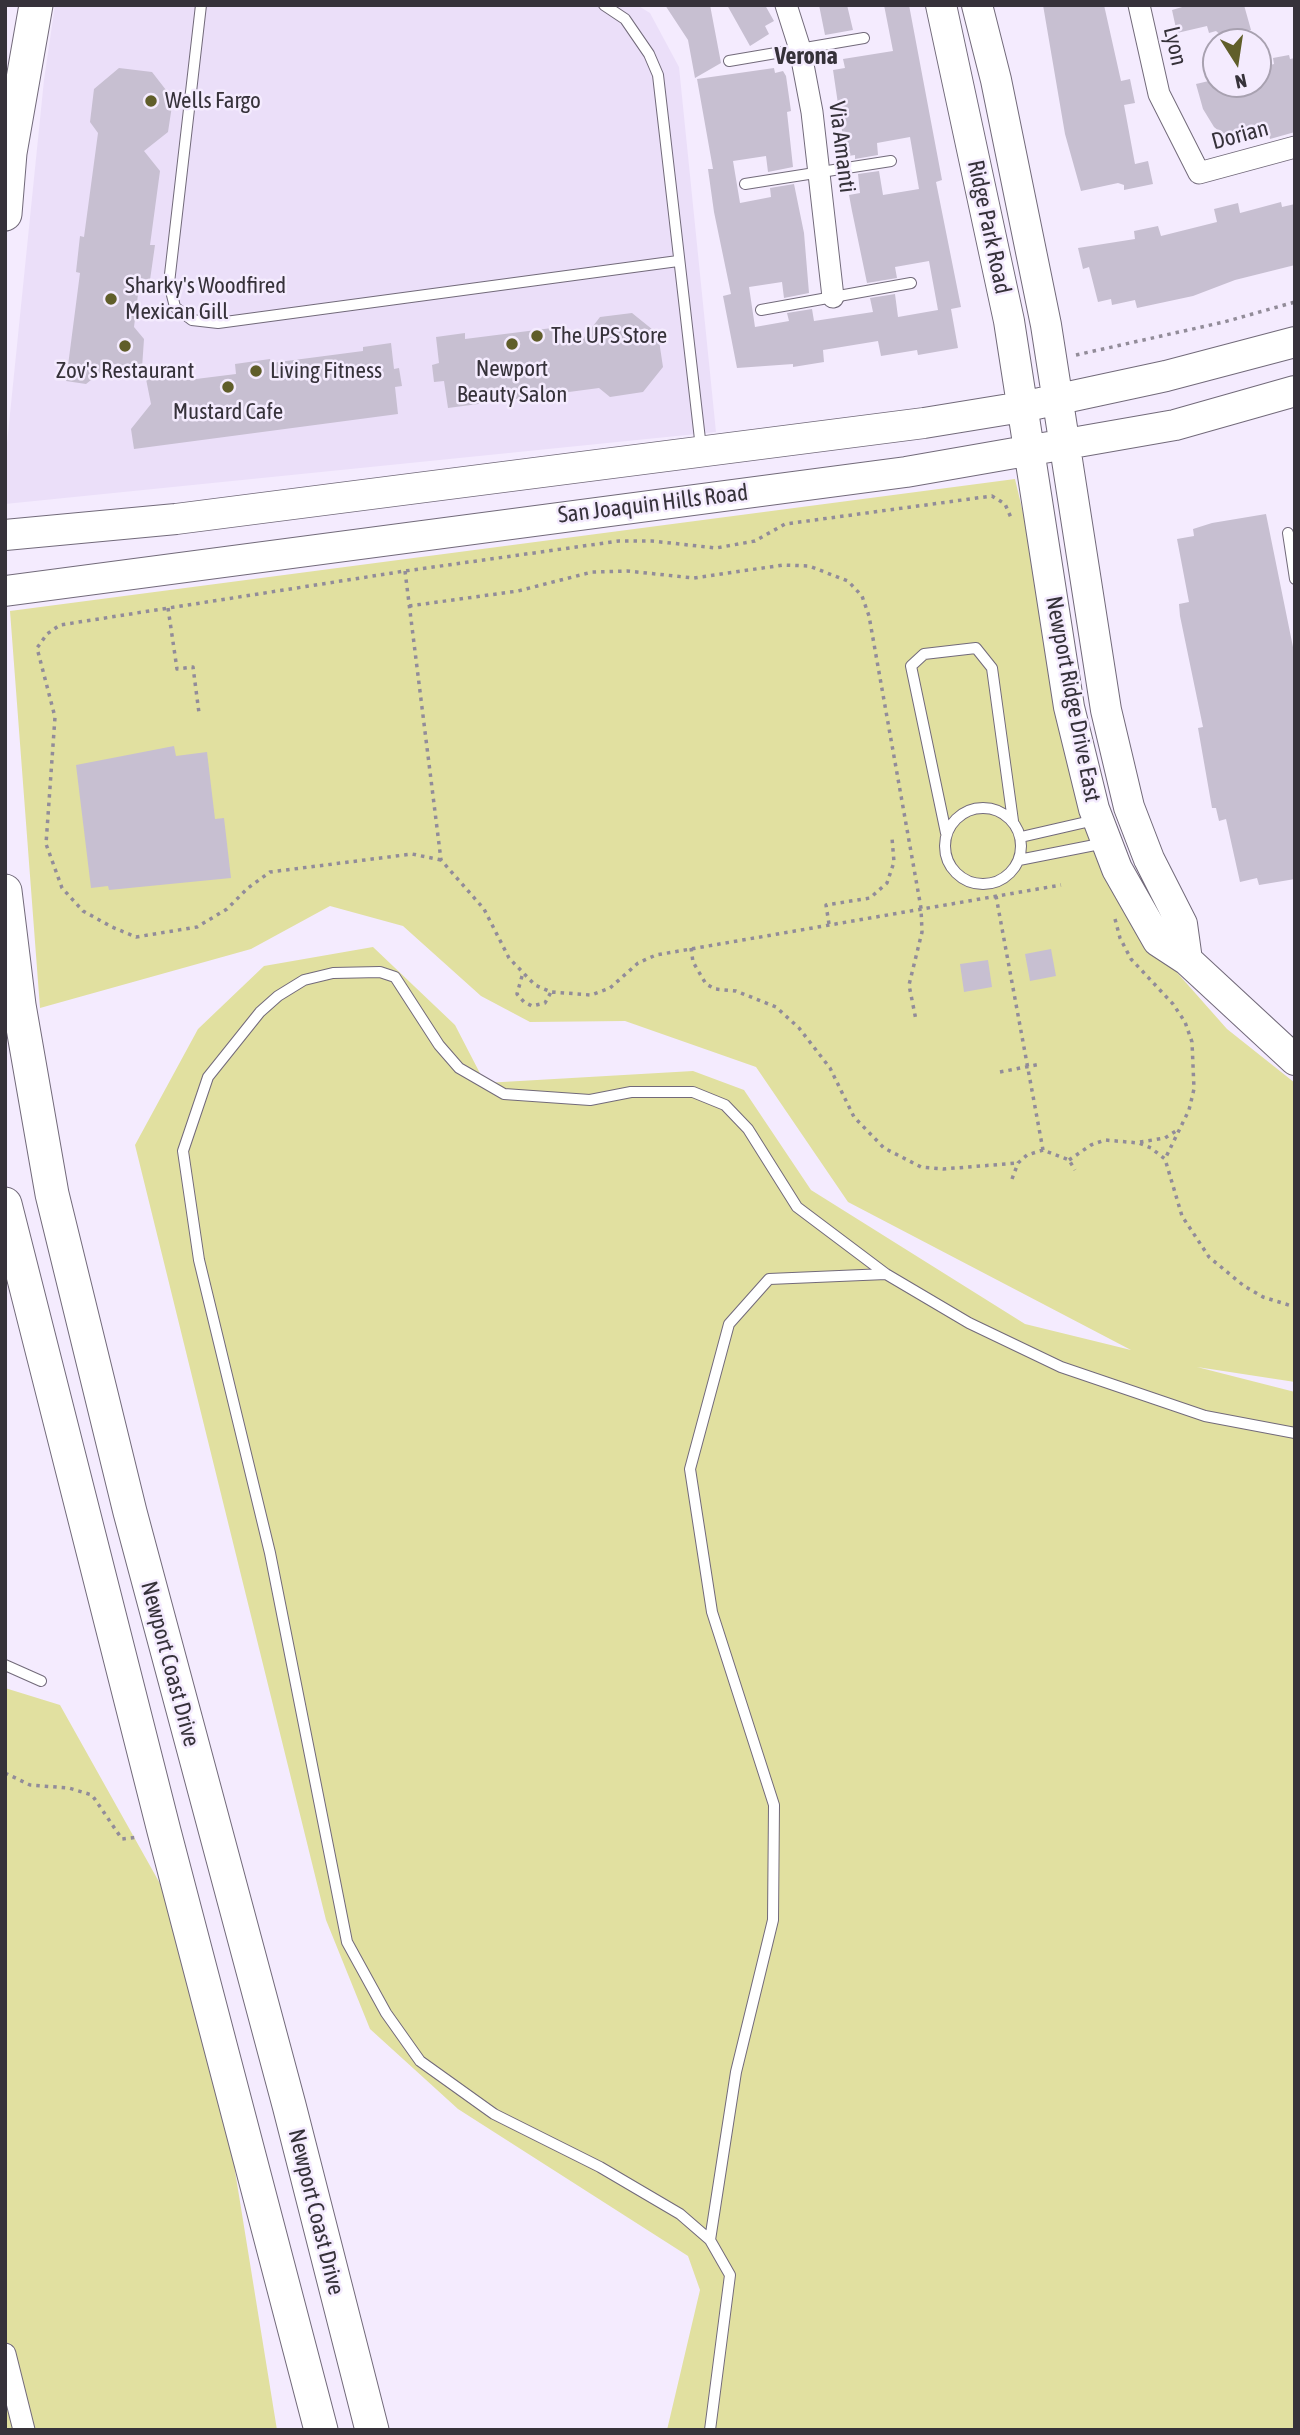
<!DOCTYPE html>
<html>
<head>
<meta charset="utf-8">
<style>
  body { margin:0 }
  #map { position:relative; width:1300px; height:2435px; overflow:hidden; background:#f4ebfe; font-family:"Asap Condensed",sans-serif }
  canvas { display:block }
  .frame { position:absolute; inset:0; border:7px solid #36323a; pointer-events:none }
  .north { position:absolute; left:1202px; top:28px; width:70px; height:70px; box-sizing:border-box; background:#f4ebfe; border:2px solid #a8a1b0; border-radius:50%; rotate:168deg; font-size:19px; font-weight:700; line-height:28px; text-align:center; color:#36323a }
  .north::after { content:''; display:block; margin:auto; width:24px; height:32px; background:#605e2a; clip-path:polygon(50% 0,100% 100%,50% 72%,0 100%) }
</style>
</head>
<body>
<div id="map">
<canvas width="1300" height="2435"></canvas>
<div class="frame"></div>
<div class="north">N</div>
</div>
<script>
const c = document.querySelector('canvas').getContext('2d');
c.lineJoin = 'round';
function fillPath(path, color) { c.fillStyle = color; c.fill(path, 'evenodd'); }
const poly = rows => new Path2D(rows.map(r => 'M' + r).join(''));
function trace(path, color, width, dash) { c.strokeStyle = color; c.lineWidth = width; c.lineCap = dash ? 'butt' : 'round'; c.setLineDash(dash || []); c.stroke(path); }
function drawText(font, color, halo, rows, align = 'center') {
  c.font = font + ' "Asap Condensed",sans-serif'; c.lineWidth = 5; c.setLineDash([]); c.textBaseline = 'middle'; c.strokeStyle = halo; c.fillStyle = color; for (const [text, x, y, turn = 0] of rows) {
    c.save(); c.translate(x, y); c.rotate((+turn || 0) * Math.PI / 180); c.textAlign = isNaN(turn) ? turn : align; if (halo) c.strokeText(text, 0, 0); c.fillText(text, 0, 0); c.restore();
  }
}
const built = poly([
  [55,5,637,5,650,13,679,67,716,432,5,504,5,463,44,80]
]);
const green = poly([
  [1015,479,1103,850,1165,959,1227,1029,1295,1083,1295,1382,1197,1367,1295,1392,1295,2430,667,2430,700,2290,688,2256,458,2109,370,2029,326,1920,135,1145,198,1029,264,966,373,947,455,1025,485,1083,693,1071,744,1090,811,1190,1025,1324,1131,1350,848,1202,756,1067,625,1021,530,1022,481,996,403,926,330,906,251,949,40,1008,10,611],
  [5,1688,60,1705,200,1955,277,2430,5,2430]
]);
const building = poly([
  [665,5,710,5,721,63,695,78,688,40],
  [727,5,765,5,774,21,765,26,769,34,750,46],
  [819,5,847,5,853,30,825,35],
  [884,5,909,5,942,180,936,182,961,307,951,309,958,348,918,355,917,350,881,356,878,341,823,350,824,362,793,367,793,364,737,368,723,296,731,294,714,212,708,169,713,169,697,79,774,68,775,73,783,71,786,76,791,111,787,112,793,167,768,172,766,156,733,161,740,203,771,197,770,188,794,184,804,233,809,293,784,298,782,282,749,287,755,327,789,321,787,313,812,309,814,321,873,312,870,298,895,294,898,317,938,310,929,261,895,267,897,278,867,283,852,211,849,195,860,193,858,174,879,171,883,195,919,189,910,137,877,143,878,155,855,159,855,155,848,156,843,138,833,70,845,68,843,59,893,51],
  [1043,5,1104,5,1121,81,1130,79,1135,103,1124,105,1135,164,1148,161,1153,184,1124,190,1124,185,1118,183,1081,191,1065,134],
  [1189,5,1244,5,1251,30,1223,37,1216,31,1209,33,1207,26,1177,33,1172,10],
  [1289,55,1290,59,1295,58,1295,132,1270,139,1268,130,1230,140,1214,127,1203,109,1196,84,1213,80,1215,84,1258,84,1258,68,1274,64,1273,58],
  [119,68,152,72,173,99,168,132,144,151,160,171,150,245,155,245,150,280,140,278,134,327,144,339,142,368,111,364,86,384,66,381,80,273,76,272,80,236,84,237,98,133,90,122,94,89],
  [1281,202,1282,207,1295,204,1295,265,1235,280,1193,296,1137,308,1135,300,1112,305,1111,299,1098,302,1089,267,1083,269,1078,248,1135,239,1134,231,1158,226,1161,236,1217,222,1214,209,1238,203,1240,213],
  [632,313,658,334,663,367,643,392,610,397,599,388,448,408,444,381,434,382,432,365,439,363,436,337,465,333,465,339,560,327,580,343,600,317],
  [391,343,394,369,399,368,402,386,395,387,398,414,134,449,131,429,151,404,145,374,175,370,188,380,236,374,235,364,270,359,271,363,363,351,363,347],
  [1266,514,1295,657,1295,879,1259,885,1257,878,1240,882,1226,819,1219,821,1216,808,1212,808,1198,728,1203,727,1180,616,1179,604,1189,602,1177,539,1194,536,1193,529,1212,523],
  [174,746,176,756,207,752,215,819,224,818,231,878,109,890,108,886,91,888,76,765],
  [1051,949,1056,976,1030,981,1025,954],
  [988,960,992,987,964,992,960,964]
]);
const path = poly([
  [1076,355,1224,322,1295,302],
  [405,571,441,860,484,909,509,958,535,985,551,992,591,995,610,988,638,963,656,955,1061,885],
  [409,606,518,591,592,572,627,571,694,578,783,565,809,566,848,581,862,596,869,616,921,908,922,932,909,985,916,1020],
  [168,608,177,669,193,667,199,713],
  [441,860,412,854,270,872,248,888,227,909,197,927,136,937,112,927,83,911,62,888,46,844,55,717,37,648,47,634,60,625,405,571,619,541,652,541,716,548,755,541,785,524,992,496,1005,504,1012,520],
  [996,896,1043,1150],
  [1115,919,1120,938,1131,959,1173,1004,1185,1022,1192,1042,1194,1089,1189,1110,1165,1159],
  [829,924,826,905,870,898,887,883,894,862,892,838],
  [691,948,693,962,706,984,715,989,736,991,776,1007,799,1028,830,1068,854,1117,884,1148,921,1167,943,1169,1018,1163],
  [522,976,517,994,524,1002,532,1006,545,1003,551,992],
  [1000,1072,1041,1064],
  [1140,1142,1165,1138,1179,1129],
  [1069,1160,1091,1145,1105,1140,1139,1143,1151,1148,1165,1159,1182,1216,1209,1257,1244,1286,1263,1297,1295,1307],
  [1012,1179,1018,1163,1027,1155,1043,1150,1069,1160,1075,1170],
  [5,1773,30,1785,69,1788,92,1795,122,1839,138,1837]
]);
const lane = poly([
  [201,5,169,283,175,307,192,320,218,323,678,261],
  [604,5,625,19,649,54,658,75,701,448],
  [729,61,864,38],
  [745,184,891,161],
  [761,310,911,283],
  [1288,533,1295,579],
  '945 846a38 38 0 1 1 76 0a38 38 0 1 1-76 0Z',
  [946,833,911,666,924,654,976,648,992,668,1013,821],
  [1021,837,1095,820],
  [1019,860,1105,843],
  [5,1665,41,1681],
  [710,2240,736,2072,773,1920,774,1805,712,1612,690,1469,729,1324,769,1279,886,1274],
  [710,2430,730,2275,710,2240,680,2214,600,2167,494,2114,420,2061,386,2013,347,1942,270,1553,199,1260,183,1151,208,1077,260,1012,278,996,304,980,333,973,380,972,395,977,439,1045,459,1068,504,1094,590,1100,631,1092,693,1092,725,1105,748,1129,797,1207,886,1274,969,1323,1061,1367,1205,1416,1295,1433]
]);
const street = poly([
  [786,5,800,49,812,112,833,297],
  [1139,5,1159,94,1199,173,1295,147],
  [5,2354,24,2430]
]);
const secondary = poly([
  [941,5,1009,321,1069,707,1094,809,1117,869,1158,941,1187,960,1295,1060],
  [977,5,996,80,1046,325,1106,710,1129,807,1149,859,1182,924,1187,960],
  [5,535,176,519,924,423,1022,407,1166,376,1295,342],
  [5,591,906,472,1175,425,1295,391]
]);
const primary = poly([
  [5,214,10,153,36,5],
  [5,891,19,1005,52,1194,130,1512,289,2105,372,2430],
  [5,1204,164,1831,321,2430]
]);
const markers = [
  [151,101,7,"#605e2a"],
  [111,299,7,"#605e2a"],
  [537,336,7,"#605e2a"],
  [512,344,7,"#605e2a"],
  [125,346,7,"#605e2a"],
  [256,371,7,"#605e2a"],
  [228,387,7,"#605e2a"]
];
const streetNames = [
  ["Lyon",1175,46,77],
  ["Dorian",1240,135,-15],
  ["Via Amanti",842,147,83],
  ["Ridge Park Road",989,227,78],
  ["San Joaquin Hills Road",653,504,-7],
  ["Newport Ridge Drive East",1073,699,79],
  ["Newport Coast Drive",170,1664,75],
  ["Newport Coast Drive",316,2212,76]
];
const poiNames = [
  ["Wells Fargo",165,101],
  ["Sharky's Woodfired",125,286],
  ["Mexican Gill",125,312],
  ["The UPS Store",551,336],
  ["Newport",512,369,"center"],
  ["Beauty Salon",512,395,"center"],
  ["Zov's Restaurant",125,371,"center"],
  ["Living Fitness",270,371],
  ["Mustard Cafe",228,412,"center"]
];
const neighbourhoodNames = [
  ["Verona",806,56]
];
fillPath(built, '#ebdff9');
fillPath(green, '#e1e0a0');
fillPath(building, '#c7bfd1');
trace(lane, '#726a7a', 12);
trace(street, '#726a7a', 23);
trace(secondary, '#726a7a', 32);
trace(primary, '#726a7a', 35);
trace(path, '#928c99', 3.5, [3.5, 5]);
trace(lane, '#fff', 10);
trace(street, '#fff', 21);
trace(secondary, '#fff', 30);
trace(primary, '#fff', 33);
for (const [x, y, r, color] of markers) { const dot = new Path2D(); dot.arc(x, y, r, 0, 2 * Math.PI); c.fillStyle = color; c.fill(dot); trace(dot, '#f4ebfe', 2.5); }
drawText('23px', '#36323a', '#f4ebfe', streetNames);
drawText('23px', '#36323a', '#f4ebfe', poiNames, 'left');
drawText('bold 24px', '#36323a', '#f4ebfe', neighbourhoodNames);
</script>
</body>
</html>
